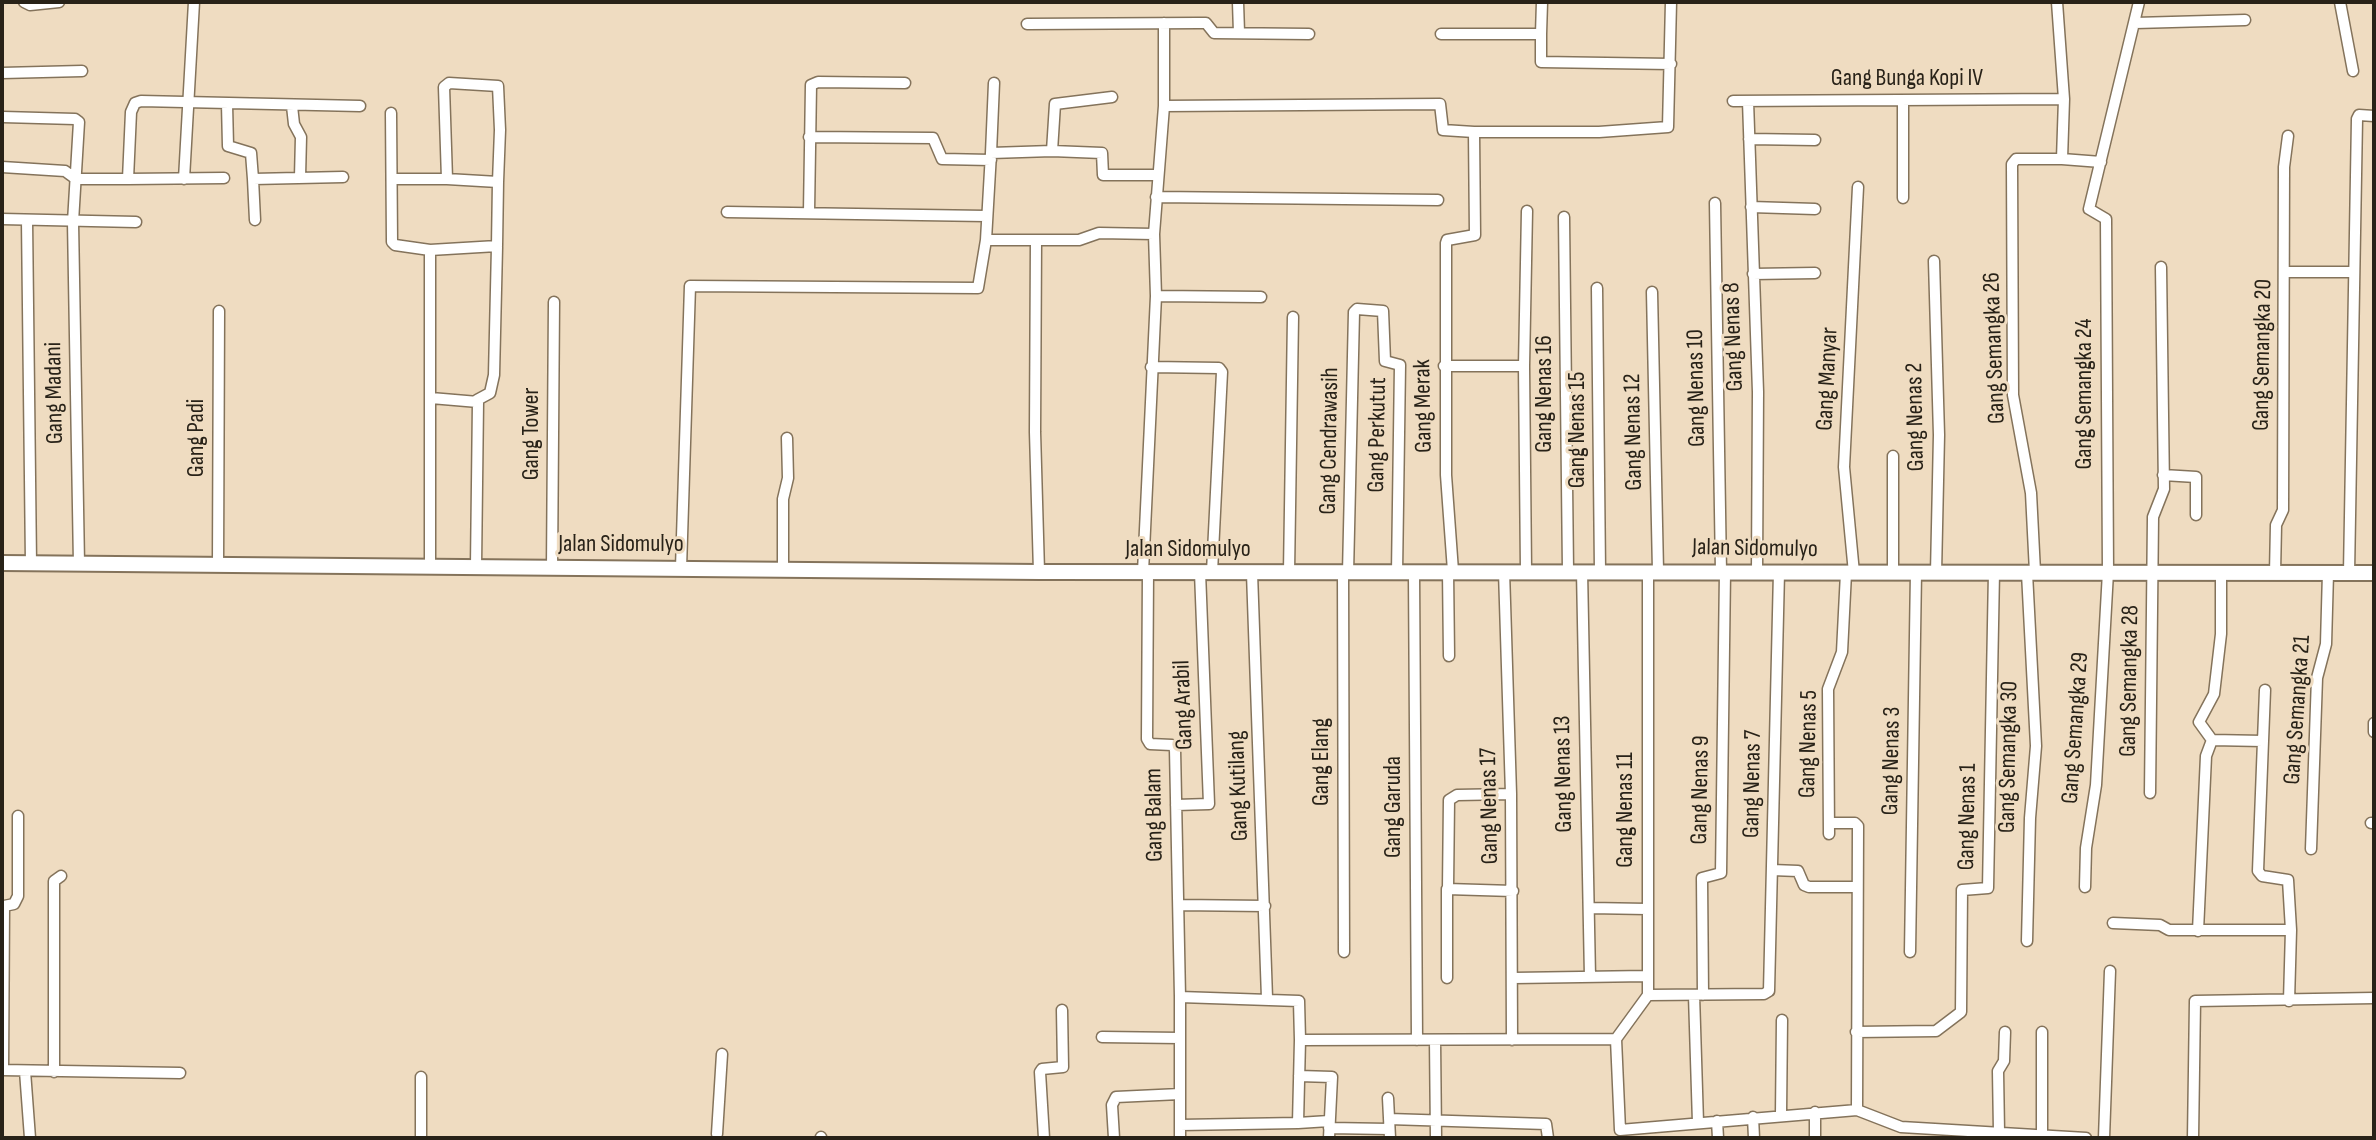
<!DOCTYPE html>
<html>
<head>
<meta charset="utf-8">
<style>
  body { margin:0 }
  #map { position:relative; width:2376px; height:1140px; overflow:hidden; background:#efdcc1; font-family:"Sofia Sans Condensed",sans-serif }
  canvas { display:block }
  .frame { position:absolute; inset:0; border:4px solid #282218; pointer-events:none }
</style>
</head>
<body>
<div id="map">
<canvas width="2376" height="1140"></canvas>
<div class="frame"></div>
</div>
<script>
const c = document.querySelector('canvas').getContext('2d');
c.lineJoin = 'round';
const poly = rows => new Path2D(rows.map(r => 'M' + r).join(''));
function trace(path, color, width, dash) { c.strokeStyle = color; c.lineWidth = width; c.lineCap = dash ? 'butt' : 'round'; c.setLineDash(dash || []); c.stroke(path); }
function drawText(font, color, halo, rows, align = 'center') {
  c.font = font + ' "Sofia Sans Condensed",sans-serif'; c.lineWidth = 6; c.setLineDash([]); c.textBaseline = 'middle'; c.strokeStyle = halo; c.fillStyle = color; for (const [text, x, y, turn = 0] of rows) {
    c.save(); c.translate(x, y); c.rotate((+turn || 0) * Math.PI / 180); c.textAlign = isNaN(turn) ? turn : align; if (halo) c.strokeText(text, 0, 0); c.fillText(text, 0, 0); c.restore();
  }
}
const street = poly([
  [24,2,30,5,59,2],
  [1238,2,1239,33],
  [2340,2,2353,71],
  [2135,23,2245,20],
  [1027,24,1198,23,1206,23,1214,33,1309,34],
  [1441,34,1541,34,1541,62,1671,64],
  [1541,34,1542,2],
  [2,73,82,71],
  [1903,100,1903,198],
  [1733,101,2064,99],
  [1748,101,1758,392,1757,572],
  [227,104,228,146,251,153,253,179,343,177],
  [292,106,294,124,301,137,300,177],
  [1164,106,1440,104,1443,130,1474,132],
  [391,113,392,242,395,245,430,250,497,246,498,182,447,179,444,87,449,83,498,86,500,130,498,182],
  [3,117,75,119,79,122,73,222,79,564],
  [809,137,933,138,942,159,991,160],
  [1749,139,1815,140],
  [1052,151,1102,153,1103,175,1158,175],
  [991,153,994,83],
  [2062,159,2101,162],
  [2,167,65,171,76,179,128,179,131,112,135,103,141,101,360,106],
  [128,179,224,178],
  [184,179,194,2],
  [253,179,255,220],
  [392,179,447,179],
  [1156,197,1438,200],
  [1715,203,1721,572],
  [1751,207,1815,209],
  [727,212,986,216],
  [809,212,811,85,818,82,905,83],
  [1564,217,1568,571],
  [2,219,136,222],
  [27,220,31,564],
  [986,240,1079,240,1099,233,1154,234],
  [1036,240,1035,432,1039,572],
  [430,250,430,566],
  [1934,261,1939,435,1936,573],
  [2286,272,2354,272],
  [1753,274,1815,273],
  [1597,288,1600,571],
  [1652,292,1658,571],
  [1156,296,1261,297],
  [1444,366,1524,366],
  [1151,367,1219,368,1222,372,1212,572],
  [431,398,478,402,476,566],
  [477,400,490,393,494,375,497,247],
  [1893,456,1893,572],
  [2163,475,2196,477,2196,515],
  [218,564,219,311],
  [552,568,554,302],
  [681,568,690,286,978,288,986,240,991,153,1052,151,1055,104,1112,97],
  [783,568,783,499,788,478,787,438],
  [1448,571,1449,656],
  [1453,571,1446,475,1446,243,1447,240,1475,235,1474,132,1599,132,1668,127,1671,2],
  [1504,571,1511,794,1512,1040],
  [1526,571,1524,366,1527,211],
  [1582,571,1590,977],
  [2221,571,2221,634,2214,694,2199,722,2212,740,2263,741,2258,871,2262,876,2288,880,2291,930,2289,1001],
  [1143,572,1156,296,1154,234,1164,106,1164,23],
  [1148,572,1147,739,1150,744,1172,745,1175,749,1180,997],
  [1289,572,1293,317],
  [2035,572,2031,493,2013,395,2012,164,2016,159,2062,159,2064,99,2057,2],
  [1252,573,1267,998],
  [1343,573,1344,952],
  [1348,573,1354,312,1357,309,1383,311,1385,361,1400,365,1397,573],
  [1414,573,1417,1040],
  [1854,573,1844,467,1858,187],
  [2027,573,2036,746,2030,818,2027,941],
  [2275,573,2276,525,2283,510,2284,167,2288,136],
  [2349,573,2357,119,2359,115,2374,116],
  [2374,732,2374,723],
  [2263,741,2265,690],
  [2150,793,2153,517,2164,489,2161,267],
  [1176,805,1209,804,1200,572],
  [1829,823,1855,823,1858,826,1857,1110],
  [2371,823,2374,823],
  [1829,834,1828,689,1842,652,1846,573],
  [2311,849,2317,678,2326,644,2328,573],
  [1772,870,1798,871,1804,885,1809,887,1857,887],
  [2085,887,2086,848,2096,785,2108,572,2106,219,2089,209,2139,2],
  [1448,888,1449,800,1457,795,1511,794],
  [1179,905,1265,906],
  [1590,908,1647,909],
  [2113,923,2160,925,2169,930,2291,930],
  [2198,931,2206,756,2212,740],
  [1910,952,1916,572],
  [1447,978,1447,889,1513,891],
  [1514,978,1647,976],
  [1648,995,1764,994,1769,991,1779,572],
  [1694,995,1698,1123],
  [1703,995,1702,878,1721,873,1725,572],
  [1856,1032,1936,1031,1961,1012,1962,890,1988,888,1994,572],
  [1102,1037,1180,1038],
  [1616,1039,1648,995,1648,571],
  [1435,1040,1436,1138],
  [2,1070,180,1073],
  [3,1070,4,906,14,904,18,896,18,816],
  [25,1071,30,1138],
  [54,1072,54,881,61,876],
  [1299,1076,1332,1077,1329,1138],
  [1388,1098,1390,1138],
  [1815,1112,1815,1138],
  [1781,1114,1782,1020],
  [1753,1117,1754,1138],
  [1389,1119,1546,1124,1548,1138],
  [1717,1121,1718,1138],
  [1298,1123,1329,1121],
  [1180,1125,1298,1123,1300,1040],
  [1329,1128,1389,1129],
  [1999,1132,1998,1071,2004,1061,2005,1032],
  [717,1134,722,1054],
  [2042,1135,2042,1032],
  [821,1137,821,1138],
  [421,1138,421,1077],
  [1044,1138,1040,1072,1042,1069,1063,1067,1062,1010],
  [1114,1138,1112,1105,1116,1097,1180,1094],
  [1180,1138,1180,997,1299,1001,1300,1040,1616,1039,1620,1130,1857,1110,1901,1127,2086,1138],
  [2104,1138,2110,971],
  [2193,1138,2195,1001,2374,998]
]);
const secondary = poly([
  [2,563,1039,572,2374,573]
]);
const streetNames = [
  ["Gang Bunga Kopi IV",1907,79],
  ["Gang Nenas 8",1734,337,-92],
  ["Gang Semangka 26",1995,348,-92],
  ["Gang Semangka 20",2263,355,-89],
  ["Gang Manyar",1828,379,-87],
  ["Gang Nenas 10",1697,388,-91],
  ["Gang Madani",55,393,-91],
  ["Gang Nenas 16",1545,394,-90],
  ["Gang Semangka 24",2085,394,-90],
  ["Gang Merak",1424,406,-91],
  ["Gang Nenas 2",1916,417,-91],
  ["Gang Nenas 15",1578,430,-90],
  ["Gang Nenas 12",1634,432,-91],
  ["Gang Tower",532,434,-90],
  ["Gang Perkutut",1378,435,-89],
  ["Gang Padi",197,438,-90],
  ["Gang Cendrawasih",1330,441,-89],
  ["Jalan Sidomulyo",621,545],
  ["Jalan Sidomulyo",1755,549,1],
  ["Jalan Sidomulyo",1188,550],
  ["Gang Semangka 28",2130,681,-89],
  ["Gang Arabil",1184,705,-92],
  ["Gang Semangka 21",2298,710,-86],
  ["Gang Semangka 29",2076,728,-86],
  ["Gang Nenas 5",1809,744,-89],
  ["Gang Semangka 30",2009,757,-89],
  ["Gang Nenas 3",1892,761,-89],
  ["Gang Elang",1322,762,-90],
  ["Gang Nenas 13",1564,774,-91],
  ["Gang Nenas 7",1753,784,-89],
  ["Gang Kutilang",1239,786,-92],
  ["Gang Nenas 9",1701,790,-89],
  ["Gang Nenas 17",1490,806,-91],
  ["Gang Garuda",1394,807,-90],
  ["Gang Nenas 11",1626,810,-90],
  ["Gang Balam",1155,815,-91],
  ["Gang Nenas 1",1968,817,-89]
];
trace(street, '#84735b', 13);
trace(secondary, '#84735b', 18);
trace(street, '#fff', 10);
trace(secondary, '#fff', 14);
drawText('24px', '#282218', '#efdcc1', streetNames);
</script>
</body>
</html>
